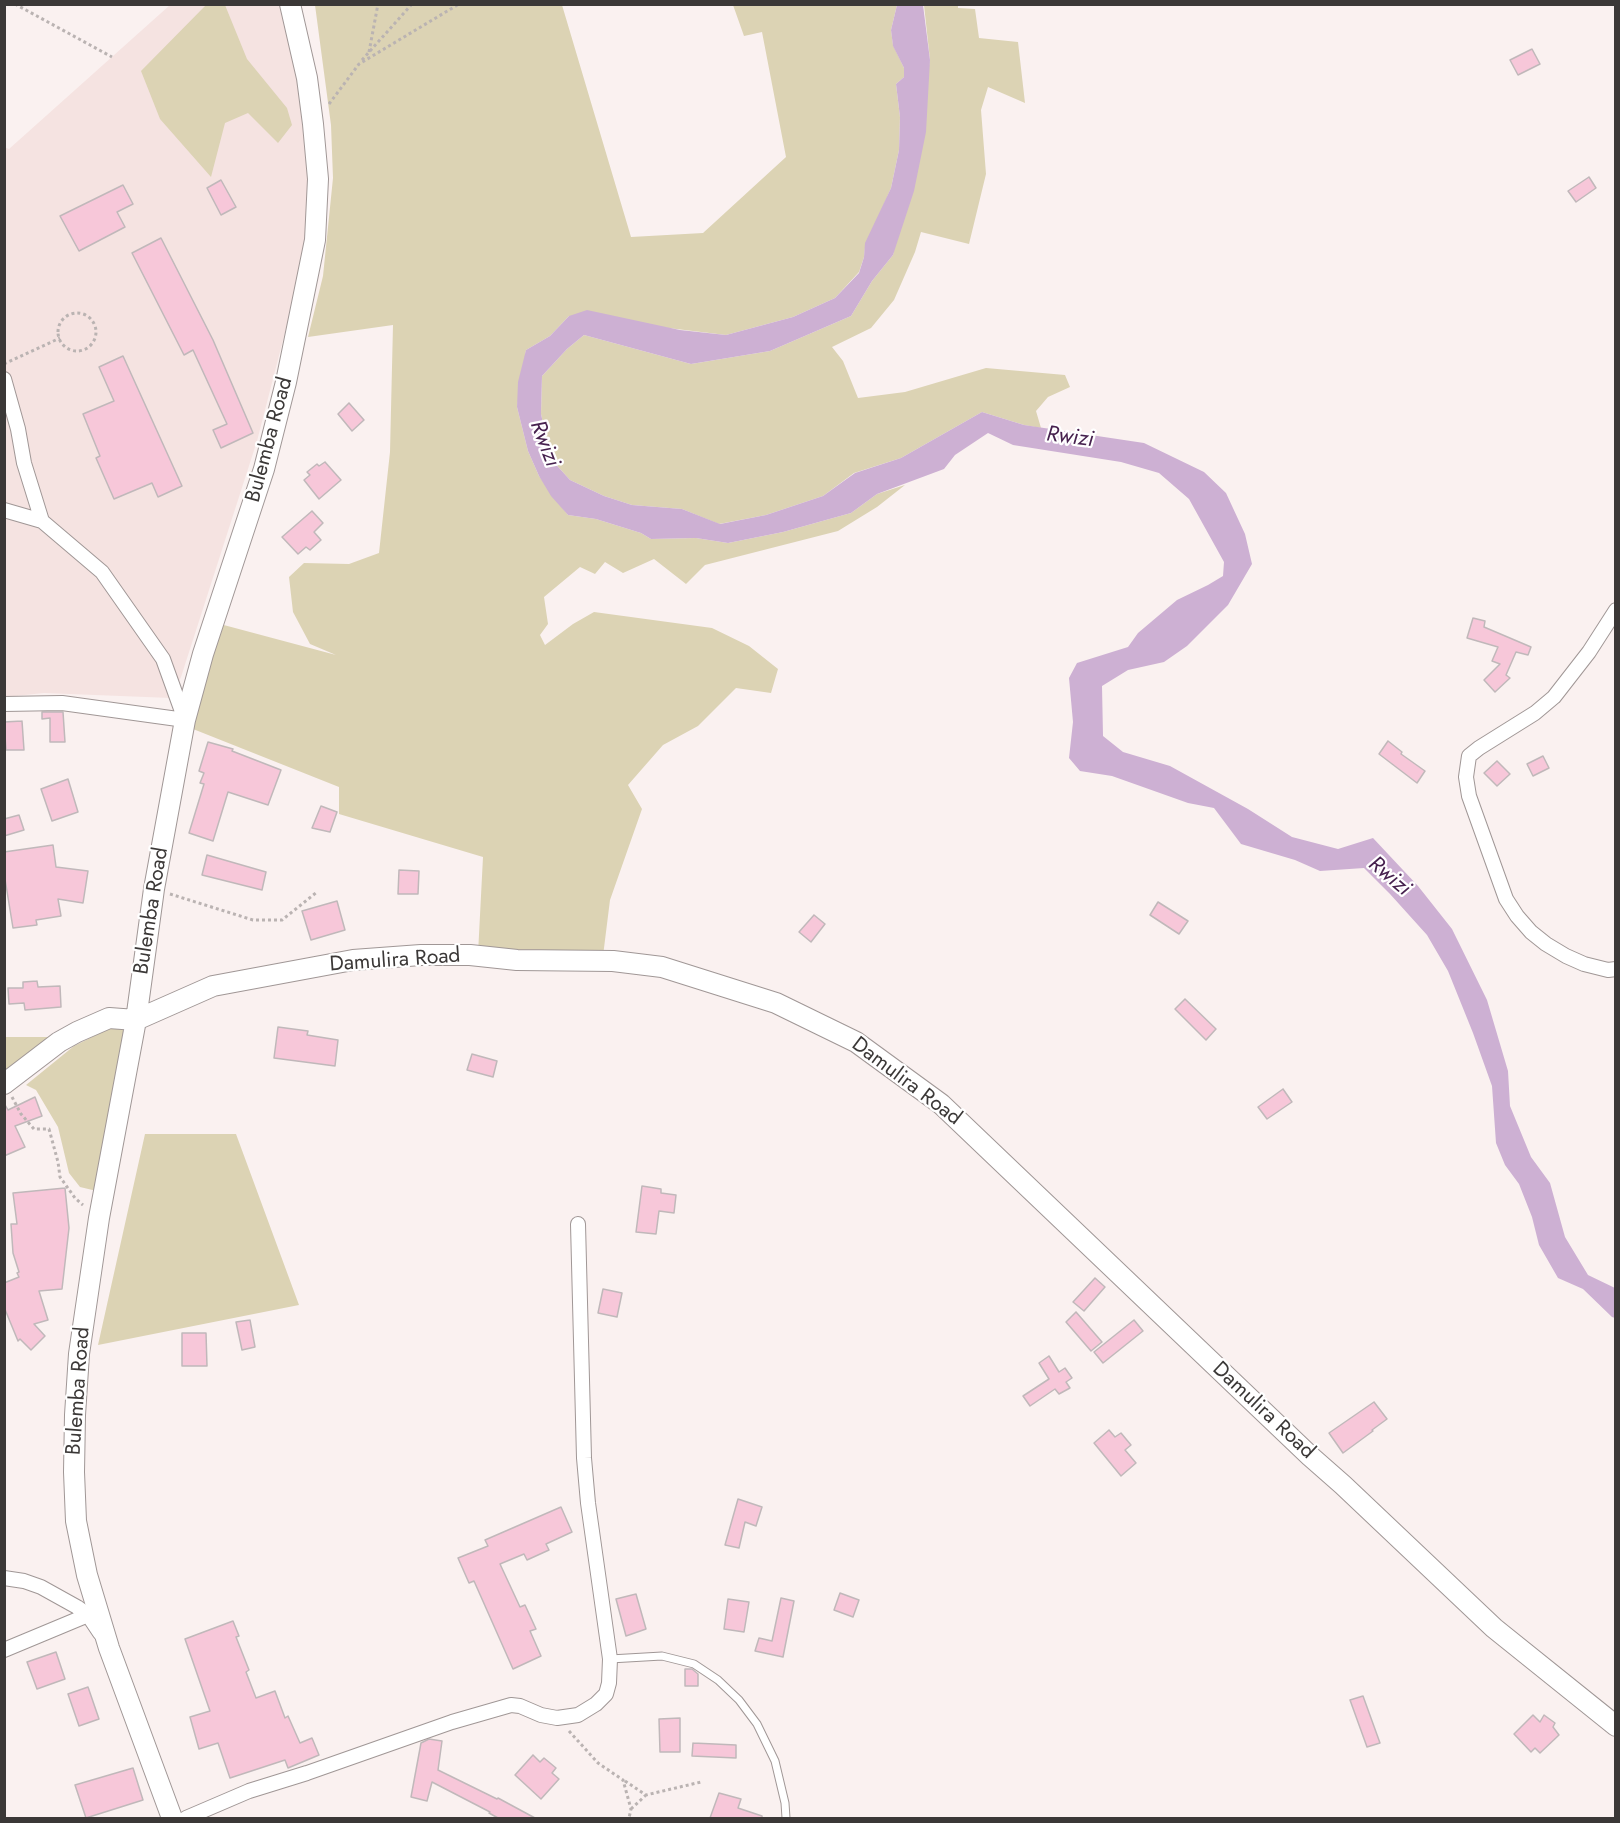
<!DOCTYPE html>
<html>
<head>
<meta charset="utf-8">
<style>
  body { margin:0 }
  #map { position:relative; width:1620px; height:1823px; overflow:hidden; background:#faf1f0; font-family:Jost,sans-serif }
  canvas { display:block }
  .frame { position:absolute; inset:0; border:6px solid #3b3837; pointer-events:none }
</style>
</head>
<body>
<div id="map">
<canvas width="1620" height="1823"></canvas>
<div class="frame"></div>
</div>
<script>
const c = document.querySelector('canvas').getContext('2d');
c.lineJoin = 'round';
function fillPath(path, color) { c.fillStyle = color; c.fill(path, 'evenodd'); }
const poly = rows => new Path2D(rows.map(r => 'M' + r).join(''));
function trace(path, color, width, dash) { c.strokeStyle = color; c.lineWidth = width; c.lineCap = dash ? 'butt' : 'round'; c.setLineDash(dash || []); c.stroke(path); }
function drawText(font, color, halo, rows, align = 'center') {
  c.font = font + ' Jost,sans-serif'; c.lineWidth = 4.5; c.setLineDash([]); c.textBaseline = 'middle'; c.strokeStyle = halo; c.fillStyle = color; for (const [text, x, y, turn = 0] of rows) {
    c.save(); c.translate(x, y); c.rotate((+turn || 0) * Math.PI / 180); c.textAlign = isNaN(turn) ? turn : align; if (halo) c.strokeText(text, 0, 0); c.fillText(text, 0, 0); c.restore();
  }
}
const built = poly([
  [170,5,292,5,315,164,300,274,257,441,181,677,171,698,44,693,5,697,4,147,9,149]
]);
const green = poly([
  [207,4,225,5,247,59,287,108,292,125,278,143,248,113,225,123,211,177,160,119,141,71],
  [315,5,562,5,631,237,703,233,786,157,762,32,744,36,733,5,897,5,891,30,893,45,904,68,904,77,896,84,900,117,899,150,891,188,865,248,864,257,859,272,835,298,793,317,726,335,569,316,550,336,526,350,517,407,528,451,539,476,568,515,596,519,641,533,651,539,696,538,728,543,783,532,851,513,877,494,905,485,877,507,838,531,705,565,686,584,654,559,623,573,605,562,595,574,580,567,544,597,548,624,540,635,545,645,573,624,594,612,712,628,749,646,778,669,771,693,736,688,698,726,663,745,628,785,642,809,610,900,603,956,478,954,483,857,339,814,339,787,193,729,220,624,336,655,310,644,293,612,289,577,304,563,349,564,379,553,390,452,393,325,308,337,323,276,333,178,331,125],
  [924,5,958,5,958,8,975,9,979,38,1018,42,1025,103,988,87,981,110,986,174,969,244,921,232,915,252,894,300,871,328,832,347,843,361,858,398,905,392,986,368,1065,375,1070,387,1048,397,1036,411,1041,428,1024,425,982,412,901,458,854,473,823,496,766,515,719,524,682,509,632,505,604,496,570,480,551,459,541,414,542,376,567,349,584,335,691,364,770,351,851,316,872,281,893,255,930,60],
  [132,1026,105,1193,80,1187,69,1173,58,1127,36,1090,26,1085,74,1046,108,1029],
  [5,1037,60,1037,5,1087],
  [145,1134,236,1134,299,1305,98,1345]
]);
const water = poly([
  [897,5,923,5,930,60,926,132,914,191,893,255,872,281,851,316,770,351,691,364,584,335,567,349,542,376,541,414,551,459,570,480,604,496,632,505,682,509,720,524,766,515,823,496,855,473,901,458,982,412,1024,425,1144,443,1204,472,1226,493,1245,534,1252,564,1228,605,1187,646,1164,662,1128,670,1102,686,1103,736,1123,752,1170,766,1248,809,1292,837,1338,849,1373,838,1418,886,1452,929,1487,1000,1508,1071,1510,1106,1531,1157,1550,1183,1565,1237,1588,1275,1615,1288,1615,1318,1612,1317,1583,1289,1558,1278,1539,1245,1532,1217,1519,1184,1505,1165,1496,1143,1492,1086,1473,1033,1448,971,1427,935,1390,894,1364,868,1320,871,1295,860,1241,844,1214,808,1188,803,1112,776,1080,771,1069,758,1073,722,1069,678,1077,663,1128,647,1138,633,1177,600,1208,585,1223,576,1224,562,1189,499,1159,473,1121,462,1013,445,988,433,955,455,944,469,877,494,851,513,783,532,728,543,696,538,651,539,641,533,596,519,568,515,551,496,539,476,528,451,517,407,518,382,526,350,550,336,569,316,587,310,680,330,726,335,793,317,835,298,859,273,864,257,865,243,891,188,899,150,900,117,896,84,904,77,904,68,893,46,891,30]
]);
const building = poly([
  [1532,49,1540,64,1518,75,1510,60,1532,49],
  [1589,177,1596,188,1576,202,1568,191,1589,177],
  [221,180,236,207,221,215,207,188,221,180],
  [123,185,133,204,117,212,125,227,79,251,60,216,123,185],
  [161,238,213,340,253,433,221,448,213,430,227,424,193,350,184,355,132,253,161,238],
  [123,356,182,486,158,497,152,483,114,499,96,458,100,456,83,414,114,401,99,367,123,356],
  [349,403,364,420,352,431,338,414,349,403],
  [325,462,341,480,319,499,304,480,310,475,307,472,317,464,319,466,325,462],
  [312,511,323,523,314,532,321,540,310,550,306,547,298,554,282,537,312,511],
  [1473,618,1485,621,1484,627,1531,647,1528,655,1516,652,1506,675,1510,678,1495,692,1484,680,1500,664,1492,661,1498,647,1467,638,1473,618],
  [42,712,63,712,65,742,50,742,50,718,42,719,42,712],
  [22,721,24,750,6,750,4,722,22,721],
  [1388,741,1402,752,1401,754,1425,771,1417,783,1379,754,1388,741],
  [208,742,233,749,232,751,281,770,268,805,228,792,213,841,189,833,204,784,200,783,204,773,199,771,208,742],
  [1543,756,1549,768,1533,776,1527,764,1543,756],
  [1497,761,1510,774,1497,786,1484,773,1497,761],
  [68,779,78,812,52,821,41,789,68,779],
  [321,806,337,812,330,832,312,828,321,806],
  [19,815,24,830,4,836,4,819,19,815],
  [53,845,56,867,88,871,83,903,58,899,61,916,36,920,37,925,13,928,4,873,4,852,53,845],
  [207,855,266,872,262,890,202,875,207,855],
  [399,870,419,871,418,894,398,894,399,870],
  [337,901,345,930,311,940,302,911,337,901],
  [1158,902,1188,921,1179,934,1150,915,1158,902],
  [814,915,825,924,811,942,799,932,814,915],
  [37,981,38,987,60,986,61,1007,25,1010,24,1003,9,1004,8,988,23,988,23,982,37,981],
  [1185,999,1216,1029,1206,1040,1175,1009,1185,999],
  [278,1027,308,1031,307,1035,338,1040,335,1066,274,1058,278,1027],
  [472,1054,497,1061,493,1077,467,1070,472,1054],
  [1283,1089,1292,1102,1267,1119,1258,1107,1283,1089],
  [35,1097,42,1116,15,1126,25,1147,4,1156,4,1103,8,1110,35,1097],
  [642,1186,661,1189,661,1193,676,1195,674,1213,659,1211,656,1234,636,1232,642,1186],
  [65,1188,69,1228,62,1289,39,1291,48,1320,34,1324,45,1336,31,1350,20,1339,18,1341,4,1307,4,1283,19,1277,17,1273,19,1272,13,1253,11,1224,17,1224,13,1193,65,1188],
  [1095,1278,1105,1287,1084,1311,1073,1302,1095,1278],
  [603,1289,622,1293,617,1317,598,1313,603,1289],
  [1076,1312,1102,1342,1091,1351,1066,1322,1076,1312],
  [250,1320,255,1347,242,1350,236,1322,250,1320],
  [1134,1320,1143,1331,1103,1363,1094,1352,1134,1320],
  [182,1333,206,1333,207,1366,182,1366,182,1333],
  [1049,1356,1059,1372,1065,1368,1072,1378,1066,1382,1070,1388,1059,1394,1055,1389,1030,1406,1023,1396,1049,1379,1039,1363,1049,1356],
  [1374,1402,1387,1419,1372,1430,1373,1431,1343,1453,1329,1433,1374,1402],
  [1109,1430,1115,1437,1121,1433,1131,1445,1125,1450,1136,1463,1121,1476,1094,1443,1109,1430],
  [738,1499,762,1507,756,1526,745,1522,739,1548,725,1545,738,1499],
  [561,1507,572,1532,546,1544,549,1550,527,1560,524,1554,500,1564,520,1607,525,1605,536,1629,530,1631,541,1656,513,1669,474,1581,469,1583,458,1558,488,1546,485,1540,561,1507],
  [840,1593,859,1600,853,1617,834,1610,840,1593],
  [636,1594,646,1629,626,1636,616,1599,636,1594],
  [781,1598,794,1601,783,1657,755,1651,759,1638,772,1641,781,1598],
  [728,1599,749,1602,744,1632,724,1629,728,1599],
  [233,1621,239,1636,236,1637,249,1670,246,1672,256,1698,275,1691,285,1718,288,1716,300,1743,312,1738,319,1755,288,1768,285,1760,230,1778,218,1743,199,1749,190,1717,210,1711,185,1639,233,1621],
  [56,1652,65,1679,37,1689,27,1662,56,1652],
  [685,1669,692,1669,698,1674,698,1686,685,1686,685,1669],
  [88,1687,99,1719,79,1726,68,1694,88,1687],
  [1363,1696,1380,1743,1367,1747,1350,1700,1363,1696],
  [1533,1715,1540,1722,1544,1715,1555,1723,1553,1727,1559,1735,1540,1753,1535,1748,1531,1752,1514,1734,1533,1715],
  [680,1718,680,1752,660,1752,659,1719,680,1718],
  [429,1739,442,1741,438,1770,497,1799,498,1798,535,1818,498,1818,489,1813,490,1812,432,1782,427,1801,411,1797,421,1743,429,1739],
  [693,1743,736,1745,736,1758,692,1756,693,1743],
  [533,1755,540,1762,544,1758,556,1768,552,1773,559,1779,541,1799,515,1775,533,1755],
  [133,1768,143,1800,86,1818,75,1785,133,1768],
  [719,1793,741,1799,738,1808,762,1816,762,1818,710,1818,719,1793]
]);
const path = poly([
  [15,4,112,57],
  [369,52,378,4],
  [362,60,412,4],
  [329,104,359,64,459,4],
  '58 332a19 19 0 1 1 38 0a19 19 0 1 1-38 0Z',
  [4,364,60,338],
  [170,894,253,920,282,920,317,892],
  [12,1097,21,1114,34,1129,49,1129,58,1162,60,1177,75,1198,83,1205],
  [569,1731,598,1763,623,1780,631,1809,629,1818],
  [625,1781,646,1795,701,1782],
  [631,1809,646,1795]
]);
const lane = poly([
  [610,1659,662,1656,694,1664,718,1680,739,1700,757,1724,775,1761,785,1803,786,1818]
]);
const street = poly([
  [4,379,18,429,24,463,42,521],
  [4,510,42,521,102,572,163,659,185,720,62,703,4,704],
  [1616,610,1589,652,1554,697,1535,713,1479,748,1469,756,1466,777,1469,796,1506,899,1517,916,1531,932,1546,944,1566,956,1584,964,1608,970,1616,969],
  [4,1578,24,1581,41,1587,77,1607,88,1615,100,1633],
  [4,1650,88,1615],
  [186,1818,249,1791,307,1773,452,1722,511,1705,520,1706,541,1715,557,1718,578,1715,596,1704,606,1694,609,1683,610,1659,588,1503,584,1458,578,1224]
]);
const secondary = poly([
  [4,1084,59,1042,77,1032,109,1018,136,1020,213,986,353,960,421,955,470,955,517,960,613,961,662,967,776,1003,856,1042,941,1104,1310,1456,1343,1485,1494,1628,1616,1726],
  [172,1818,109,1648,87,1575,76,1521,74,1472,75,1415,79,1354,99,1218,136,1020,154,889,185,720,203,654,264,469,286,382,315,240,318,179,313,124,307,78,290,4]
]);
const streetNames = [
  ["Bulemba Road",270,440,-75],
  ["Bulemba Road",152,911,-81],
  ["Damulira Road",395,961,-4],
  ["Damulira Road",906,1082,37],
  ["Bulemba Road",79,1391,-86],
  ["Damulira Road",1263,1411,43]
];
const waterNames = [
  ["Rwizi",1070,438,7],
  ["Rwizi",544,444,69],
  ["Rwizi",1389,877,40]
];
fillPath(built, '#f5e3e1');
fillPath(green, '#dcd3b4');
fillPath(water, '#cdb0d3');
fillPath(building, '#f7c7d9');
trace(building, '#c0b8ba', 1.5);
trace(lane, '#a09796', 9);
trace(street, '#a09796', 16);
trace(secondary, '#a09796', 22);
trace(path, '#bab3b2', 3, [3, 3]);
trace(lane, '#fff', 7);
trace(street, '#fff', 14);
trace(secondary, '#fff', 20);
drawText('21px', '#3b3837', '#fff', streetNames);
drawText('italic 22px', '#47224f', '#fff', waterNames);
</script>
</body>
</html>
